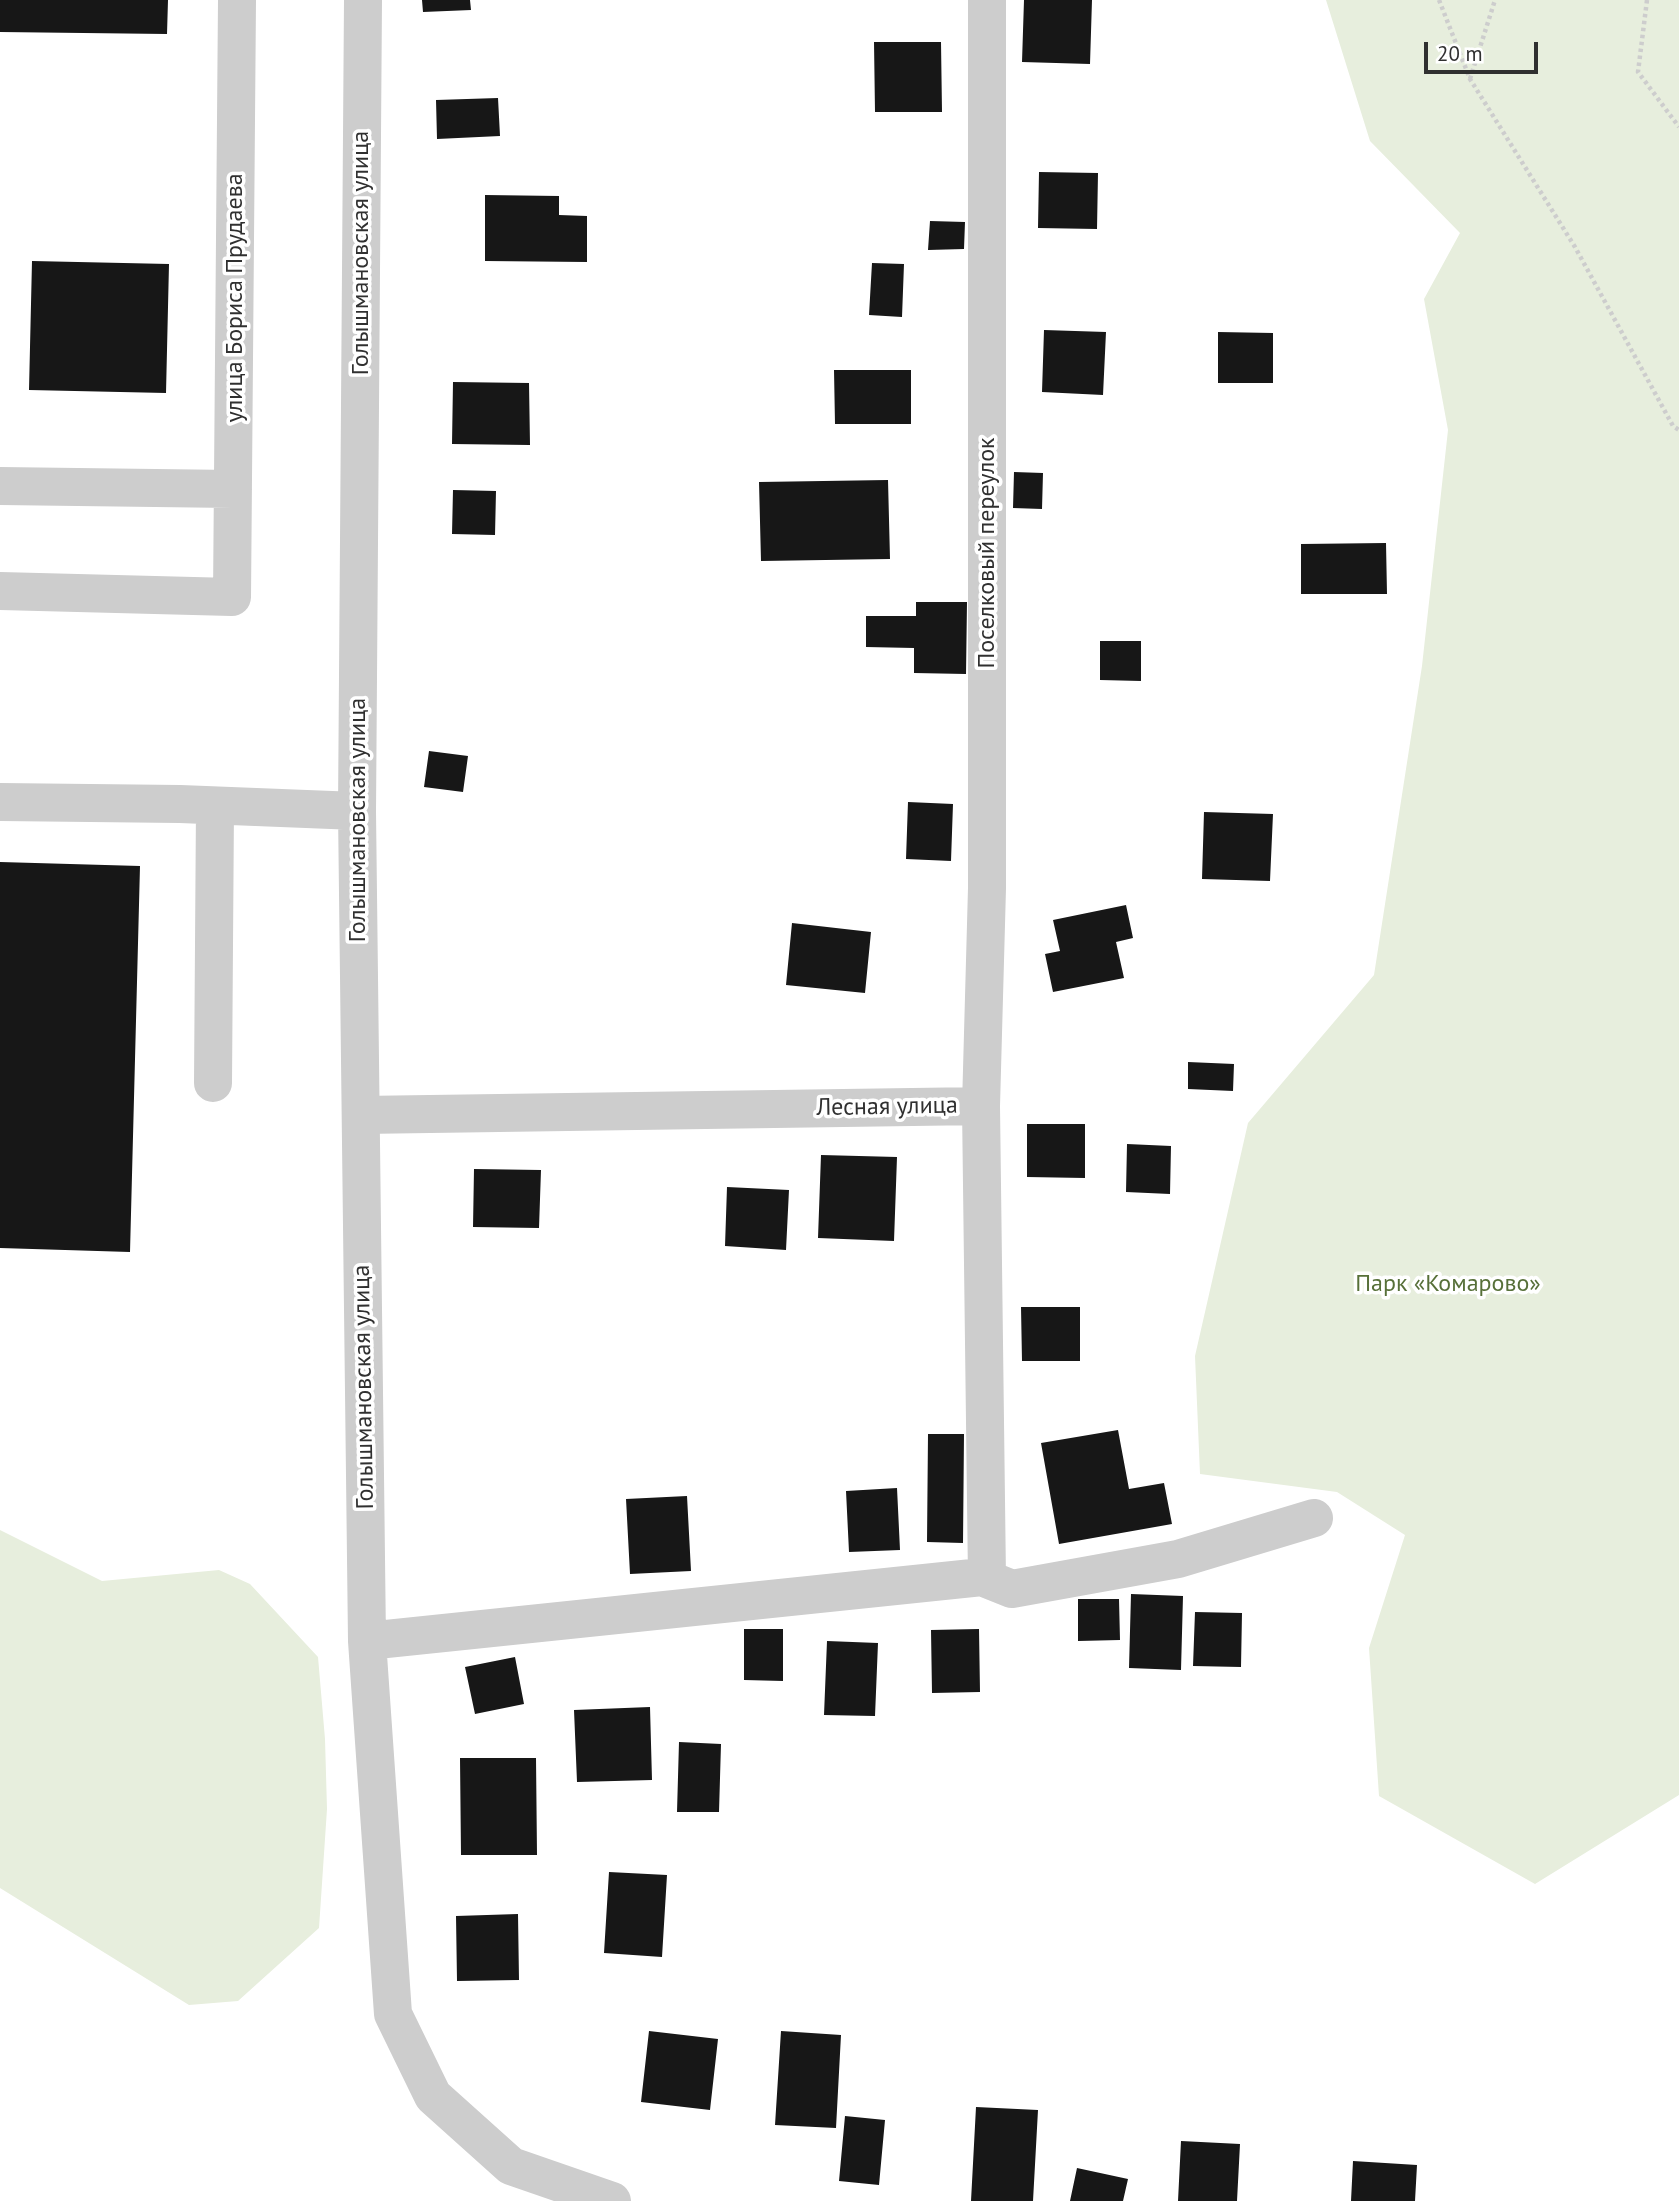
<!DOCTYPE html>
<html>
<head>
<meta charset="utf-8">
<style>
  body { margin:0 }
  #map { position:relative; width:1679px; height:2201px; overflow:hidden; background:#fff; font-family:"PT Sans",sans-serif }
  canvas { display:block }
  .scale { position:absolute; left:1424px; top:42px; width:114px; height:32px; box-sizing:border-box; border:4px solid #303030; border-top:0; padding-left:9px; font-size:21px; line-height:24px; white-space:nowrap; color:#303030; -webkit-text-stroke:5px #fff; paint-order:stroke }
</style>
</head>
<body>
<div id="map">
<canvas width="1679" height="2201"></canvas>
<div class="scale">20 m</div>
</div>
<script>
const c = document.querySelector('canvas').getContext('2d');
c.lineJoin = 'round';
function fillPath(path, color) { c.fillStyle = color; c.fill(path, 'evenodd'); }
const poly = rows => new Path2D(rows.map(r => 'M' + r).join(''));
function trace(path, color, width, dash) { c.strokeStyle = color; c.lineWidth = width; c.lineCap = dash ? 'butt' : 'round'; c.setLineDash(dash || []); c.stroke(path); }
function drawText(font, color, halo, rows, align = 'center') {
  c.font = font + ' "PT Sans",sans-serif'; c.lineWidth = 7; c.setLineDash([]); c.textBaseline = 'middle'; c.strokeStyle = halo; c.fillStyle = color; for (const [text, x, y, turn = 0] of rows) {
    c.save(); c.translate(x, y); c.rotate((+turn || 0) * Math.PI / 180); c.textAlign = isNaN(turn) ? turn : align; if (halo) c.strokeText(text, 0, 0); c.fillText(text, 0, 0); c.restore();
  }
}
const green = poly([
  [1326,0,1679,0,1679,1795,1535,1884,1379,1796,1369,1648,1405,1535,1337,1492,1200,1474,1195,1356,1248,1123,1374,975,1422,666,1448,430,1424,299,1460,233,1370,141],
  [0,1530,102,1581,219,1570,250,1584,318,1657,325,1739,327,1809,319,1928,238,2001,189,2005,0,1888]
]);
const building = poly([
  [0,0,168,0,167,34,0,32],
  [422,0,470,0,471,10,423,12],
  [1024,0,1092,0,1090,64,1022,62],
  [874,42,941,42,942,112,875,112],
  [498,98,500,136,437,139,436,100],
  [1039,172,1098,173,1097,229,1038,228],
  [485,195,559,196,559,215,587,216,587,262,485,261],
  [930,221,965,222,964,249,928,250],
  [32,261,169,264,166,393,29,390],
  [872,263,904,264,902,317,869,315],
  [1044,330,1106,332,1103,395,1042,392],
  [1218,332,1273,333,1273,383,1218,383],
  [834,370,911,370,911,424,835,424],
  [453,382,529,383,530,445,452,444],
  [1014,472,1043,473,1042,509,1013,508],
  [888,480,890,559,761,561,759,482],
  [453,490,496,491,495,535,452,534],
  [1386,543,1387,594,1301,594,1301,544],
  [916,602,967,602,966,674,914,673,914,648,866,647,866,616,916,616],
  [1100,641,1141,641,1141,681,1100,680],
  [429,751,468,756,463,792,424,787],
  [908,802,953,804,951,861,906,859],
  [1204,812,1273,814,1270,881,1202,879],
  [0,862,140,866,130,1252,0,1248],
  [1126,905,1133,938,1116,942,1124,978,1053,992,1045,954,1060,951,1053,920],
  [792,923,871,932,865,993,786,985],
  [1188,1062,1234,1064,1233,1091,1188,1089],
  [1027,1124,1085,1124,1085,1178,1027,1177],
  [1127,1144,1171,1146,1170,1194,1126,1192],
  [821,1155,897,1157,894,1241,818,1238],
  [474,1169,541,1170,539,1228,473,1227],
  [727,1187,789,1190,786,1250,725,1246],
  [1021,1307,1080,1307,1080,1361,1022,1361],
  [1118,1430,1129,1489,1164,1483,1172,1524,1059,1544,1041,1443],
  [928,1434,964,1434,963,1543,927,1542],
  [897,1488,900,1550,849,1552,846,1491],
  [687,1496,691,1571,630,1574,626,1499],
  [1131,1594,1183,1596,1181,1670,1129,1668],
  [1078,1599,1119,1599,1120,1640,1078,1641],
  [1195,1612,1242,1613,1241,1667,1193,1666],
  [744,1629,783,1629,783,1681,744,1680],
  [979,1629,980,1692,932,1693,931,1630],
  [827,1641,878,1643,875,1716,824,1715],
  [515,1657,524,1704,475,1714,465,1667],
  [650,1707,652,1780,577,1782,574,1710],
  [679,1742,721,1744,719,1812,677,1812],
  [460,1758,536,1758,537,1855,461,1855],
  [609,1872,667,1875,662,1957,604,1953],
  [518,1914,519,1980,457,1981,456,1916],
  [649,2031,718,2039,710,2110,641,2102],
  [781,2031,841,2035,836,2128,775,2125],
  [976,2107,1038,2110,1033,2201,971,2201],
  [845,2116,885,2120,879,2185,839,2181],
  [1181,2141,1240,2144,1237,2201,1178,2201],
  [1353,2161,1417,2165,1415,2201,1351,2201],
  [1077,2168,1128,2179,1123,2201,1070,2201]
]);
const path = poly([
  [1439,0,1470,79,1575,247,1673,426,1679,430],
  [1647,0,1638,72,1679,127],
  [1470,79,1495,0]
]);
const minor = poly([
  [363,0,357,811,367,1641,393,2014,433,2096,511,2166,612,2201],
  [0,486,233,489],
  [0,591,232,597,237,0],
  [0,802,180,804,357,811],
  [213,1083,215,806],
  [981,1106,987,888,987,0],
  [361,1115,981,1106,987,1579],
  [367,1641,982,1577,1012,1589,1178,1559,1314,1518]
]);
const streetNames = [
  ["Голышмановская улица",361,253,-90],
  ["улица Бориса Прудаева",235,298,-90],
  ["Поселковый переулок",987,553,-90],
  ["Голышмановская улица",358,820,-90],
  ["Лесная улица",887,1107,-1],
  ["Голышмановская улица",364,1387,-91]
];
const parkNames = [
  ["Парк «Комарово»",1448,1284]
];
fillPath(green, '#e7eedd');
fillPath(building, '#171717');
trace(path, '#cdcdcd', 4.5, [3.5, 3.5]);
trace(minor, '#cdcdcd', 38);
drawText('24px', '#303030', '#fff', streetNames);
drawText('24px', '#577039', '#fff', parkNames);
</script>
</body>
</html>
